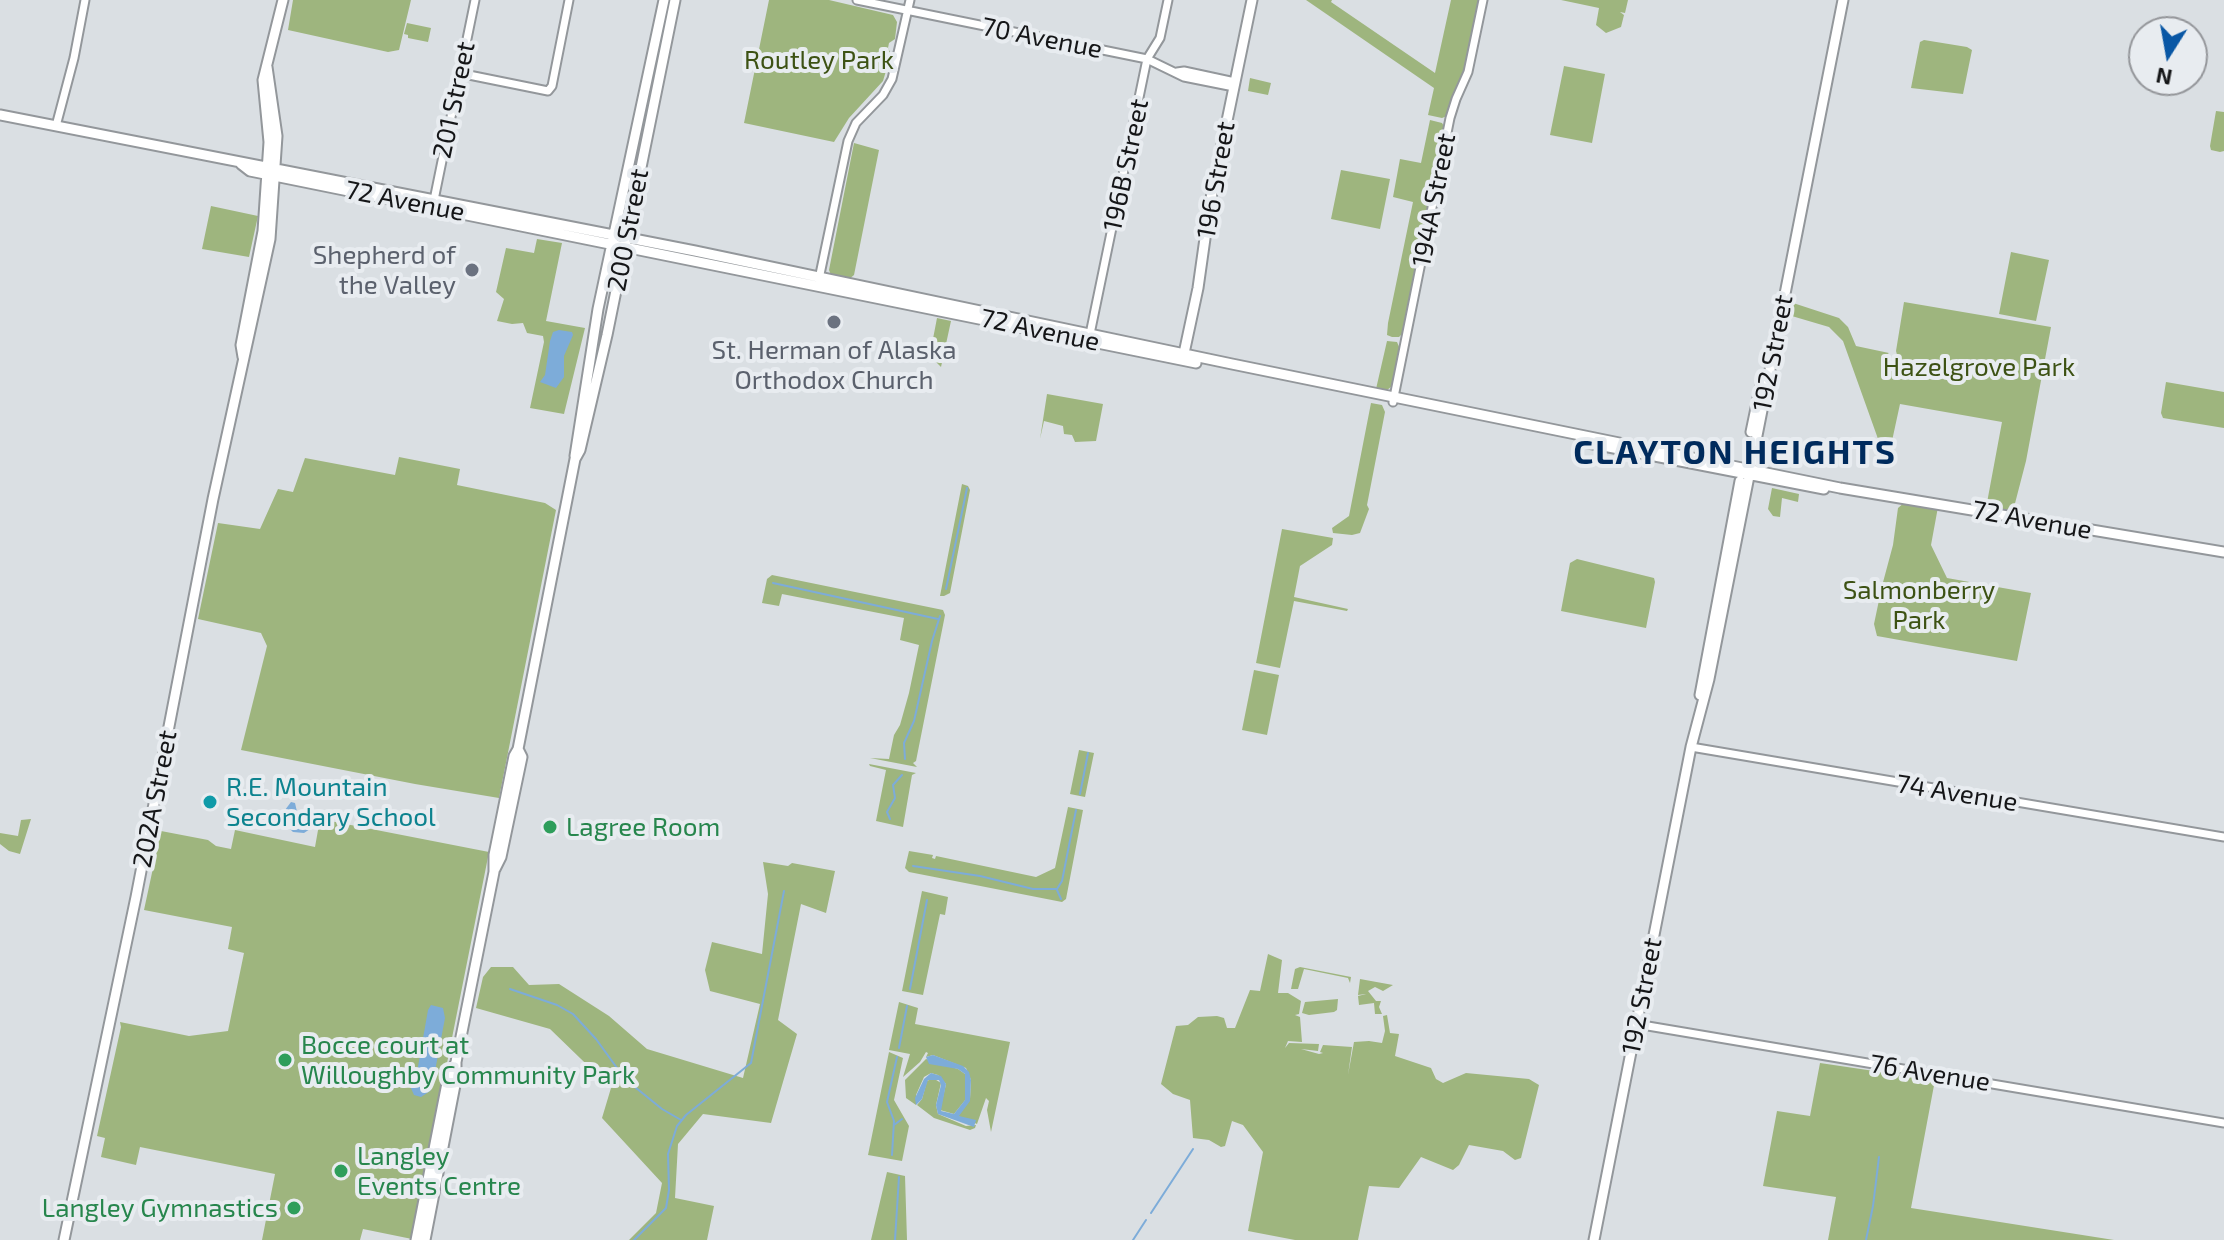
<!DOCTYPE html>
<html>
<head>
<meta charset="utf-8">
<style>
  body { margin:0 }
  #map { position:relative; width:2224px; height:1240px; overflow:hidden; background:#dadfe3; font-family:"Exo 2",sans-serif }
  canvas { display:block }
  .north { position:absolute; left:2128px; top:16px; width:80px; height:80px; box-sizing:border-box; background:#e8ecf0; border:2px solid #94969a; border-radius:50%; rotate:191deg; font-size:22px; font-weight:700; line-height:32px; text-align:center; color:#151618 }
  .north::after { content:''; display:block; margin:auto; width:28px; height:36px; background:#0957a5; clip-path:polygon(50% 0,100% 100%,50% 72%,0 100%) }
</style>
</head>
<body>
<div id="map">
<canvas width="2224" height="1240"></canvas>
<div class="north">N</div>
</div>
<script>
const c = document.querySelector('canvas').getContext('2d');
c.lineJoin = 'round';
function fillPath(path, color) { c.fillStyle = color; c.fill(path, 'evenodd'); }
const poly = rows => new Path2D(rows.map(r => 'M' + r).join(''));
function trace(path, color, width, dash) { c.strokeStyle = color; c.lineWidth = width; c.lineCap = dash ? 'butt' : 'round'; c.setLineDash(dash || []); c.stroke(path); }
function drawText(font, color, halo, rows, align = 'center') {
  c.font = font + ' "Exo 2",sans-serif'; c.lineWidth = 8; c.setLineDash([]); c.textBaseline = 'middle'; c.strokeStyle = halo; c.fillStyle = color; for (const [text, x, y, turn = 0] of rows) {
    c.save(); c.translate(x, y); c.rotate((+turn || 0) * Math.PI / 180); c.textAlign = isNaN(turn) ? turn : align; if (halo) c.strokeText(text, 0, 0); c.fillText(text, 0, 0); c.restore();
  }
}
const green = poly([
  [293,0,411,0,399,50,388,52,288,30],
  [769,0,829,0,893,15,897,22,895,39,889,43,888,48,891,54,883,81,849,118,834,142,744,123],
  [1306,0,1332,0,1331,2,1435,73,1451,0,1479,0,1465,71,1447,116,1442,118,1428,115,1434,88],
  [1561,0,1628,0,1625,13,1620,12,1624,15,1621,27,1606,33,1596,25,1599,8],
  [407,23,431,28,428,42,408,38,408,35,404,34],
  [1924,40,1967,47,1972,50,1963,94,1911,88,1920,42],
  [1564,66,1605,74,1592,143,1550,135],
  [1250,78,1271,83,1268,95,1248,91],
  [2216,111,2224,112,2224,151,2220,152,2211,150,2210,146],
  [1430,120,1442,123,1445,128,1403,333,1399,337,1392,337,1387,335,1388,323,1413,202,1393,197,1400,159,1421,163],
  [854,143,879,150,854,275,848,280,831,275,829,270],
  [1341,170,1390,179,1380,229,1331,219],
  [211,206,258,216,249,257,202,249],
  [537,239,562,243,546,321,585,328,564,414,530,408,544,342,543,336,527,333,523,323,512,324,497,321,504,299,496,292,506,248,534,253],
  [2011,252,2049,260,2036,321,1999,314],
  [1787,301,1839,318,1848,327,1856,346,1889,353,1885,356,1884,362,1891,368,1899,362,1896,351,1904,302,2051,327,2026,461,2013,511,1986,508,2002,422,1900,404,1887,464,1843,341,1829,327,1785,314],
  [937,318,951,321,941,367,937,363,932,344],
  [1387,341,1397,342,1400,349,1392,386,1386,391,1376,389],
  [2166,382,2224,392,2224,428,2163,418,2161,413],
  [1047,394,1103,404,1096,441,1075,442,1072,435,1064,434,1063,426,1044,421,1040,439],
  [1371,403,1382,405,1385,412,1367,505,1369,509,1360,533,1352,535,1333,533,1332,528,1349,516],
  [399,457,460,469,457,485,545,503,556,510,499,798,415,784,241,750,267,646,261,633,198,619,218,523,260,529,278,489,293,492,305,458,395,475],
  [962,484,968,486,970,490,950,593,944,596,940,596],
  [1772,488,1799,494,1798,502,1782,498,1780,517,1773,516,1768,509],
  [1905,502,1938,507,1931,545,1947,578,2031,593,2017,661,1877,636,1874,624,1882,586,1893,545,1898,508],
  [1282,529,1333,538,1332,545,1300,566,1294,597,1348,609,1347,611,1294,601,1280,668,1256,663],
  [1577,559,1654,578,1655,582,1646,628,1561,611,1570,563],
  [772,575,943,610,945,615,916,761,913,763,917,767,870,758,889,759,894,735,900,725,909,693,919,645,900,640,904,618,782,594,779,606,762,603,767,579],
  [1254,670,1279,675,1267,735,1242,730],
  [1079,750,1094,753,1085,797,1070,794],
  [869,764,916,773,912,775,903,827,876,821,886,770,870,766],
  [1068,807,1083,810,1066,899,1062,902,909,872,905,868,909,851,933,855,932,858,935,859,936,856,1036,877,1055,868],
  [31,819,20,854,9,851,0,844,0,833,18,836,21,820],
  [320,819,489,852,412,1239,363,1229,360,1240,262,1240,275,1174,140,1147,136,1165,101,1157,105,1138,97,1136,121,1027,120,1022,189,1036,228,1031,244,953,228,949,232,927,144,910,161,831,208,840,216,846,231,849,235,830,315,847],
  [763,862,788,866,792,863,835,871,826,913,801,904,778,1020,797,1034,771,1123,703,1114,678,1144,675,1198,714,1206,707,1240,629,1240,656,1213,662,1183,602,1118,611,1088,550,1029,476,1008,483,977,491,967,513,967,529,985,559,984,609,1016,647,1049,743,1078,760,1004,710,991,705,970,712,942,762,954,768,894],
  [922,891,948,897,945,915,940,914,923,995,902,991],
  [1268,954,1282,960,1278,993,1288,993,1301,1001,1299,1014,1295,1015,1300,1017,1302,1042,1288,1041,1285,1048,1289,1043,1319,1044,1318,1051,1301,1049,1319,1054,1323,1053,1320,1052,1323,1045,1352,1047,1348,1075,1354,1042,1369,1041,1382,1043,1385,1031,1383,1016,1387,1015,1390,1033,1399,1034,1395,1056,1431,1068,1436,1079,1443,1083,1466,1073,1529,1079,1539,1085,1521,1158,1515,1160,1503,1151,1469,1145,1459,1165,1453,1170,1421,1157,1399,1188,1369,1186,1358,1240,1295,1240,1248,1231,1263,1152,1243,1125,1232,1121,1225,1146,1221,1147,1209,1140,1193,1138,1190,1100,1173,1094,1161,1084,1176,1026,1188,1025,1198,1017,1217,1016,1224,1018,1227,1028,1235,1028,1250,990,1260,991],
  [1300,967,1351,977,1350,983,1348,978,1304,969,1298,989,1291,989,1295,969],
  [1360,979,1393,985,1383,991,1375,987,1368,991,1376,1001,1381,1001,1379,1007,1382,1014,1375,1014,1374,1003,1359,1005,1358,996,1366,994,1358,995],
  [1338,999,1337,1010,1334,1012,1309,1015,1302,1013,1305,1002],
  [899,1002,918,1008,915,1024,1010,1042,991,1132,987,1110,989,1101,986,1098,977,1124,958,1116,970,1099,971,1080,966,1068,933,1055,926,1057,928,1053,926,1052,920,1062,903,1077,910,1054,889,1050],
  [889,1052,903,1058,894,1100,909,1126,902,1161,868,1155],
  [926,1059,958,1069,965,1074,966,1099,954,1114,940,1110,946,1084,938,1075,931,1073,924,1077,916,1095,916,1105,906,1098,905,1080],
  [1820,1063,1935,1080,1911,1208,2114,1240,1828,1240,1836,1197,1763,1186,1777,1111,1810,1116],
  [933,1078,941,1083,936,1105,938,1114,966,1126,976,1125,975,1128,970,1130,934,1118,917,1105,922,1099,927,1081],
  [887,1172,905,1176,907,1240,871,1240]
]);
const water = poly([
  [559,330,572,332,573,335,564,356,564,377,556,388,540,382,545,375,550,341,553,332],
  [291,802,295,803,298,816,309,822,310,829,304,833,293,832,286,825,285,810],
  [431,1005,443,1008,445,1018,432,1087,430,1091,421,1097,414,1095,410,1086,416,1078,428,1010],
  [933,1055,963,1066,969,1072,971,1080,970,1101,959,1116,976,1120,974,1127,938,1114,936,1105,941,1085,939,1080,928,1080,922,1099,916,1105,915,1098,924,1079,931,1073,941,1076,946,1084,941,1111,954,1114,965,1100,965,1074,958,1069,929,1064,926,1057]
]);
const stream = poly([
  [773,583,938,619],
  [946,589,967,488],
  [905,759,904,743,914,721,932,641,940,616],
  [1080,794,1088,753],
  [890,819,887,812,895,798,893,785,902,775],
  [913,866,980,876,1033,889,1057,889],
  [1057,889,1062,881,1076,810],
  [1057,890,1061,899],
  [510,989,557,1005,573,1014,596,1039,625,1079,662,1109,681,1120],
  [910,989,927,900],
  [899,1048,907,1006],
  [894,1125,902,1119],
  [892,1155,894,1121,887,1102,897,1057],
  [1151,1213,1193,1149],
  [634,1240,666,1208,669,1190,668,1154,677,1126,686,1115,751,1063,784,891],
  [895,1240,899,1177],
  [1133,1240,1146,1220],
  [1866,1240,1873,1206,1879,1157]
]);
const minor = poly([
  [857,0,1147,59,1184,77,1234,87],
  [1177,72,1184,71,1235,82],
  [459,73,548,91,552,86,569,0],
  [56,126,74,58,85,0],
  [434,200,475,0],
  [819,279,848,141,856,123,883,95,892,79,910,0],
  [1090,334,1147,59,1160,38,1168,0],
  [1393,402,1450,118,1456,99,1468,72,1483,0],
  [1691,747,2224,837],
  [1636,1024,2224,1123]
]);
const major = poly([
  [0,115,695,251,1232,364,1840,488,2224,552],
  [241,164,250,171,1196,363],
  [243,357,241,345,263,231,269,142,263,80,283,0],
  [1183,358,1198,288,1210,203,1252,0],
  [1751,432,1761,384],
  [1583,442,1824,489],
  [575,456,598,309,664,0],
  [1700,695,1740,481],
  [495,869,501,857,522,757,518,749],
  [64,1240,136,897,213,499,270,239,277,136,267,67],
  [416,1240,448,1078,455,1064],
  [425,1240,456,1080,456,1062,494,872,494,855,514,756,518,749,575,459,580,450,607,335,675,0],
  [1594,1240,1691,747,1709,679,1843,0]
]);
const markers = [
  [472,270,8,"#6b7280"],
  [834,322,8,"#6b7280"],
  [210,802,8,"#0f9aa8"],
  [550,827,8,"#2e9e5b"],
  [285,1060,8,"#2e9e5b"],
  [341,1171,8,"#2e9e5b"],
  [294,1208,8,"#2e9e5b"]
];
const streetNames = [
  ["70 Avenue",1042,38,11],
  ["201 Street",454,100,-78],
  ["196B Street",1126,165,-78],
  ["196 Street",1216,180,-80],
  ["194A Street",1434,200,-79],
  ["72 Avenue",405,201,11],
  ["200 Street",628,230,-79],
  ["72 Avenue",1040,330,12],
  ["192 Street",1773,353,-79],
  ["72 Avenue",2032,520,10],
  ["74 Avenue",1957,793,9],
  ["202A Street",155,799,-79],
  ["192 Street",1642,996,-79],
  ["76 Avenue",1930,1073,9]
];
const parkNames = [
  ["Routley Park",819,60],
  ["Hazelgrove Park",1979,367],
  ["Salmonberry",1919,590],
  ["Park",1919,620]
];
const worshipNames = [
  ["Shepherd of",456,255],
  ["the Valley",456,285],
  ["St. Herman of Alaska",834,350,"center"],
  ["Orthodox Church",834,380,"center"]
];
const cultureNames = [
  ["R.E. Mountain",226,787],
  ["Secondary School",226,817]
];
const leisureNames = [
  ["Lagree Room",566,827],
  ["Bocce court at",301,1045],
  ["Willoughby Community Park",301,1075],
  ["Langley",357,1156],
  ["Events Centre",357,1186],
  ["Langley Gymnastics",278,1208,"right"]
];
const districtNames = [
  ["CLAYTON HEIGHTS",1735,453]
];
fillPath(green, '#9eb57e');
fillPath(water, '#7dacd9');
trace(stream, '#7dacd9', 2);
trace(minor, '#93979b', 11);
trace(major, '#93979b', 13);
trace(minor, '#fff', 7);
trace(major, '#fff', 9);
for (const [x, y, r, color] of markers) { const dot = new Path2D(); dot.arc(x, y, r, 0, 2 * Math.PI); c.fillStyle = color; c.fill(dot); trace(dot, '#e8ecf0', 3); }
drawText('26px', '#151618', '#e8ecf0', streetNames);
drawText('26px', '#3d5214', '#e8ecf0', parkNames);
drawText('26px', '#5b616d', '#e8ecf0', worshipNames, 'right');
drawText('26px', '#0d838f', '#e8ecf0', cultureNames, 'left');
drawText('26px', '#27864d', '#e8ecf0', leisureNames, 'left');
c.letterSpacing = '2px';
drawText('bold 34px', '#002b5d', '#e8ecf0', districtNames);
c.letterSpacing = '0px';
</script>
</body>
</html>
